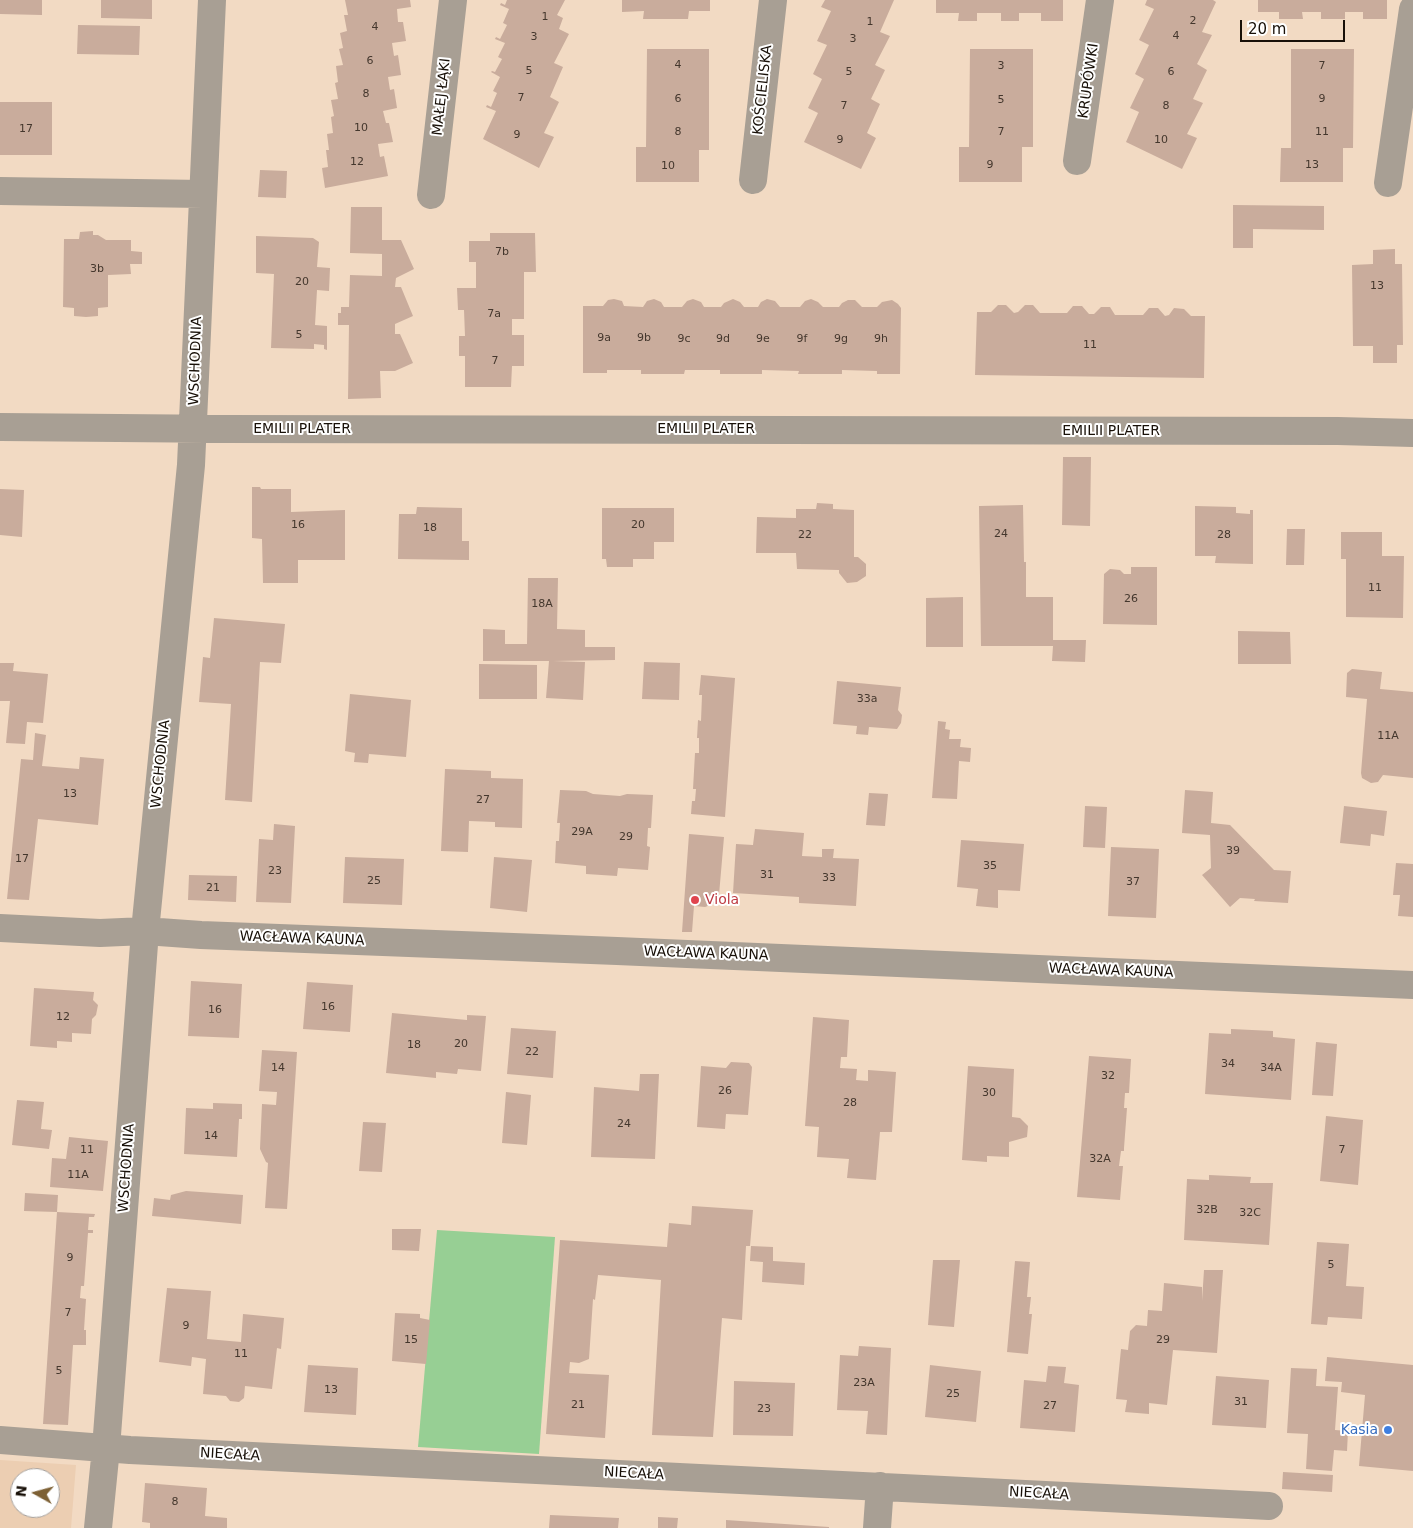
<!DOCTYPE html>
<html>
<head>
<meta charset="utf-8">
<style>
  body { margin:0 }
  #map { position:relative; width:1413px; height:1528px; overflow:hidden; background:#f2dac3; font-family:"DejaVu Sans",sans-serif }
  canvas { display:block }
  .north { position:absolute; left:10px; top:1468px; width:50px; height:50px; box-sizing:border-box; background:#fff; border:1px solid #a39f9c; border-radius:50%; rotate:277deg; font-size:14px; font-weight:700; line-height:20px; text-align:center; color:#181008 }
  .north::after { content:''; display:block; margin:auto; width:18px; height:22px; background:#7d6034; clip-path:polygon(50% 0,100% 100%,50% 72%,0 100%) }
  .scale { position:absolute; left:1240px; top:20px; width:105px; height:22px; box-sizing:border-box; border:2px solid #181008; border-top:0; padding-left:6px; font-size:15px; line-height:18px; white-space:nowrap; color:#181008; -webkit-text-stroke:4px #fff; paint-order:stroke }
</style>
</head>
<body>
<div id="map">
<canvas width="1413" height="1528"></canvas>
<div class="north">N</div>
<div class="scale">20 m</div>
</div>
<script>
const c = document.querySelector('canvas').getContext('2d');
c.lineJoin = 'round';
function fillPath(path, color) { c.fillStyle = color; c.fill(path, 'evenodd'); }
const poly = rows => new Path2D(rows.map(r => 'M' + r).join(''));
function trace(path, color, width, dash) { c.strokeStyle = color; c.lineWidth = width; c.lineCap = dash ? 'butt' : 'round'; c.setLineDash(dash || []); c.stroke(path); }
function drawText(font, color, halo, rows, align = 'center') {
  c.font = font + ' "DejaVu Sans",sans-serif'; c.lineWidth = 4; c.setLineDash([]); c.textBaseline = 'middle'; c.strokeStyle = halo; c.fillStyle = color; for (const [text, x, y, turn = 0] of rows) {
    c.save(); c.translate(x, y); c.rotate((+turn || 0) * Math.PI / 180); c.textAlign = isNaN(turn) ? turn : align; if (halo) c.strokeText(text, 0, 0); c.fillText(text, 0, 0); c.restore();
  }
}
const built = poly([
  [0,1460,76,1465,71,1528,0,1528],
  [20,1478,50,1478,50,1508,20,1508]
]);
const green = poly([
  [437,1230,555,1237,539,1454,418,1447]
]);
const building = poly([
  [0,0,42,0,42,15,0,14],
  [101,0,152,0,152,19,101,18],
  [345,0,410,0,411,7,397,9,398,22,403,22,406,41,392,43,394,56,398,55,401,75,388,77,390,90,394,89,397,108,383,111,386,123,389,123,393,142,378,144,380,157,384,156,388,176,325,188,322,168,328,167,326,150,329,150,327,134,333,133,331,117,334,116,331,100,338,99,335,83,338,82,336,66,343,65,339,49,343,48,340,33,347,31,344,15,348,15],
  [507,0,565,0,557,15,563,18,559,29,569,34,554,63,563,67,550,97,559,102,544,133,554,137,539,168,483,139,496,111,486,107,487,105,491,107,497,93,493,91,500,77,491,72,492,71,495,72,502,59,498,57,505,43,495,39,496,37,500,39,507,25,503,23,509,9,500,5,501,3,505,5],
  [622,0,710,0,710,11,689,11,688,19,643,19,644,11,622,12],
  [825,0,894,0,880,32,890,36,875,65,885,70,871,99,880,104,867,133,876,138,861,169,804,142,818,113,808,108,822,79,813,74,827,45,817,41,831,11,821,7],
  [936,0,1063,0,1063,21,1041,21,1041,13,1019,13,1019,21,1001,21,1001,13,977,13,977,21,958,21,959,13,936,13],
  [1147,0,1213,0,1216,2,1202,32,1212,35,1197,64,1207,70,1193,99,1203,103,1187,134,1197,138,1182,169,1126,142,1139,112,1130,108,1144,79,1135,74,1149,45,1139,40,1154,9,1145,5],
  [1258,0,1387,0,1387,19,1363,19,1363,12,1345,12,1345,19,1321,19,1321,12,1302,12,1303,19,1279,19,1279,12,1258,12],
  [78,25,140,26,139,55,77,54],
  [647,49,709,49,709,150,699,150,699,182,636,182,636,147,646,147],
  [970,49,1033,49,1033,147,1022,147,1022,182,959,182,959,147,969,147],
  [1291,49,1354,49,1353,148,1343,148,1343,182,1280,182,1281,148,1291,148],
  [0,102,52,102,52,155,0,155],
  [260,170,287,171,286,198,258,197],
  [1233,205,1324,206,1324,230,1253,229,1253,248,1233,248],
  [351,207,382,207,382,240,401,240,414,269,396,278,395,287,401,287,413,316,395,324,395,334,400,334,413,363,395,371,380,371,381,398,348,399,349,325,338,325,338,313,341,313,341,307,349,307,350,275,382,276,382,254,350,253],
  [93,231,93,235,98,235,106,240,131,240,131,251,142,252,142,264,130,264,131,274,108,275,108,307,98,308,98,316,86,317,74,316,74,308,63,307,64,239,79,239,80,232],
  [490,233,535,233,536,272,524,272,524,319,512,319,512,335,524,335,524,366,512,366,511,387,465,387,465,356,459,356,459,336,465,336,464,310,458,310,457,288,476,288,476,262,469,262,469,241,490,241],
  [256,236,313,238,319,242,317,267,330,268,329,291,317,290,315,325,327,326,327,350,324,349,324,345,314,344,314,349,271,348,274,274,256,273],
  [1395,249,1395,264,1402,264,1403,345,1397,345,1397,363,1373,363,1373,346,1353,346,1352,265,1373,264,1373,250],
  [614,299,622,301,624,306,643,307,647,301,654,299,661,302,664,307,682,307,687,301,693,299,701,302,704,307,721,307,724,303,733,299,740,302,744,307,758,307,761,302,767,299,775,301,780,307,800,307,805,301,811,299,818,302,823,307,839,307,842,303,848,300,855,300,862,307,877,307,882,302,892,300,898,304,901,308,900,374,877,374,877,371,842,370,842,374,798,374,799,371,762,370,762,374,720,374,720,370,685,370,684,374,641,374,641,370,607,370,607,373,583,373,583,306,603,306,608,300],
  [998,305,1006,305,1014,313,1018,312,1025,305,1033,305,1040,313,1067,313,1073,306,1082,306,1089,314,1094,314,1101,307,1110,307,1115,315,1143,315,1149,308,1158,308,1165,316,1169,315,1174,308,1184,309,1191,316,1205,316,1204,378,975,375,977,312,991,312],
  [1063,457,1091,457,1090,526,1062,525],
  [252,487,260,487,261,489,291,489,291,512,345,510,345,560,298,560,298,583,263,583,262,539,252,538],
  [0,489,24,490,22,537,0,535],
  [817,503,833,504,833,509,854,510,854,557,858,557,866,564,866,576,857,582,847,583,839,573,839,570,797,569,796,553,756,553,757,517,796,518,796,509,816,509],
  [1023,505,1024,562,1026,562,1026,597,1053,597,1053,640,1086,640,1085,662,1052,661,1053,646,981,646,979,506],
  [1195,506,1236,507,1236,513,1250,514,1250,510,1253,510,1253,564,1215,563,1216,556,1195,556],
  [417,507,462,508,462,541,469,541,469,560,398,559,399,514,416,514],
  [602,508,674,508,674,542,654,542,654,559,633,559,633,567,607,567,606,559,602,559],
  [1287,529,1305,529,1304,565,1286,565],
  [1341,532,1382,532,1382,556,1404,556,1403,618,1346,617,1346,559,1341,559],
  [1131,567,1157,567,1157,625,1103,624,1104,574,1110,569,1120,570,1124,574,1131,574],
  [528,578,558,578,557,629,585,630,585,647,615,647,615,660,553,661,585,662,583,700,546,698,549,661,483,661,483,629,505,630,505,644,527,644],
  [963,597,963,647,926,647,926,598],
  [214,618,285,624,281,663,260,662,252,802,225,800,231,704,199,702,203,657,210,658],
  [1238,631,1290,632,1291,664,1238,664],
  [644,662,680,663,679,700,642,699],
  [0,663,14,663,13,671,48,674,43,723,27,722,25,744,6,743,10,701,0,701],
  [479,664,537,665,537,699,479,699],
  [1352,669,1382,672,1380,689,1413,692,1413,778,1383,775,1378,782,1371,783,1362,778,1361,773,1367,699,1346,697,1347,673],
  [701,675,735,678,725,817,691,814,692,801,695,801,696,789,693,789,695,753,699,753,699,738,697,738,698,720,701,721,702,695,699,695],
  [837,681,901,687,898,710,902,715,901,723,897,729,869,727,868,735,856,734,857,726,833,724],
  [350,694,411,700,406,757,369,754,368,763,354,762,355,753,345,751],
  [938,721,946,722,945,729,950,730,949,739,961,739,960,747,971,748,970,762,959,761,957,799,932,798],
  [35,733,46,735,42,766,79,769,80,757,104,759,98,825,38,819,29,900,7,899,21,759,33,760],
  [445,769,491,771,491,778,523,779,522,828,495,827,495,822,469,821,468,852,441,851],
  [560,790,586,791,593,794,620,796,627,794,653,795,651,828,648,828,647,846,650,847,648,870,618,868,617,876,586,874,586,866,555,863,556,841,559,841,560,823,557,823],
  [1185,790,1213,792,1211,823,1230,825,1274,870,1291,871,1288,903,1254,901,1255,899,1240,898,1230,907,1202,875,1211,868,1210,835,1182,833],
  [869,793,888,794,885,826,866,825],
  [1085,806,1107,807,1105,848,1083,847],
  [1344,806,1387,811,1384,836,1371,834,1370,846,1340,843],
  [274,824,295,826,291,903,256,902,259,839,273,840],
  [755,829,804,833,802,856,822,857,822,849,834,849,833,858,859,859,856,906,799,903,799,897,733,893,736,844,753,845],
  [689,834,724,837,719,895,713,904,705,907,694,906,692,932,682,932],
  [961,840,1024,844,1020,891,998,890,998,908,976,906,978,889,957,887],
  [1111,847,1159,849,1156,918,1108,916],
  [345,857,404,859,402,905,343,903],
  [494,857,532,860,527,912,490,908],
  [1396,863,1413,864,1413,917,1398,916,1400,895,1393,895],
  [189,875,237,876,236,902,188,900],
  [191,981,242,984,239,1038,188,1036],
  [307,982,353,985,350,1032,303,1029],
  [34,988,94,992,93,1000,98,1005,96,1015,92,1019,91,1034,72,1033,72,1042,57,1041,57,1048,30,1046],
  [392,1013,467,1020,467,1015,486,1016,481,1071,458,1069,457,1074,436,1072,436,1078,386,1073],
  [813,1017,849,1020,847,1057,841,1057,840,1068,857,1069,856,1080,868,1081,868,1070,896,1072,892,1132,880,1132,876,1180,847,1178,849,1159,817,1157,819,1127,805,1126],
  [511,1028,556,1031,553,1078,507,1074],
  [1231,1029,1273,1031,1273,1037,1295,1039,1291,1100,1205,1094,1209,1033,1231,1034],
  [1316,1042,1337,1044,1333,1096,1312,1095],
  [262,1050,297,1052,287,1209,265,1208,268,1163,266,1162,260,1149,262,1104,276,1105,277,1092,259,1091],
  [1089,1056,1131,1059,1129,1093,1125,1093,1124,1108,1127,1108,1124,1148,1124,1151,1121,1151,1119,1166,1123,1166,1120,1200,1077,1197],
  [731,1062,749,1063,752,1067,748,1115,726,1114,725,1129,697,1127,701,1066,726,1068],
  [968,1066,1014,1069,1012,1117,1020,1118,1028,1126,1027,1137,1009,1142,1009,1157,987,1156,987,1162,962,1160],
  [640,1074,659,1074,655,1159,591,1157,594,1087,639,1091],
  [506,1092,531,1095,527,1145,502,1143],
  [17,1100,44,1102,41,1129,52,1130,49,1149,12,1145],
  [213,1103,242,1104,242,1119,239,1119,237,1157,184,1154,186,1108,213,1109],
  [1326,1116,1363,1120,1358,1185,1320,1181],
  [363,1122,386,1123,382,1172,359,1171],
  [69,1137,108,1141,103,1191,50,1187,52,1158,66,1159],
  [1209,1175,1251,1177,1250,1183,1273,1183,1269,1245,1184,1240,1187,1179,1209,1180],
  [186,1191,243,1195,241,1224,152,1216,154,1198,170,1200,171,1195],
  [25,1193,58,1195,57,1212,24,1211],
  [692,1206,753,1210,750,1246,746,1246,742,1320,722,1318,713,1437,652,1435,661,1280,598,1275,595,1300,593,1299,589,1359,579,1363,570,1362,569,1373,609,1375,605,1438,546,1434,560,1240,667,1247,669,1223,691,1225],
  [57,1212,95,1214,94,1217,89,1217,88,1230,93,1230,93,1233,88,1233,84,1286,81,1286,80,1298,86,1299,84,1330,86,1330,86,1345,73,1345,68,1425,43,1424],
  [392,1229,421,1229,419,1251,392,1250],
  [1317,1242,1349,1244,1346,1286,1364,1287,1362,1319,1328,1317,1327,1325,1311,1324],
  [751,1246,773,1247,773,1261,805,1263,804,1285,762,1282,763,1262,750,1261],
  [933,1260,960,1260,954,1327,928,1325],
  [1015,1261,1030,1262,1027,1297,1031,1297,1029,1314,1032,1314,1028,1354,1007,1352],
  [1204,1270,1223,1270,1217,1353,1173,1350,1167,1405,1149,1403,1149,1414,1125,1412,1127,1400,1116,1399,1121,1349,1128,1350,1130,1331,1136,1325,1147,1326,1148,1310,1162,1311,1164,1283,1202,1287,1202,1301],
  [167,1288,211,1291,207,1339,241,1342,243,1314,284,1318,281,1349,277,1348,272,1389,245,1386,244,1398,239,1402,230,1401,226,1396,203,1394,206,1359,192,1357,191,1366,159,1362],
  [395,1313,420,1314,420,1318,430,1320,426,1364,392,1361],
  [859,1346,891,1348,887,1435,866,1434,868,1411,837,1410,840,1355,858,1356],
  [1327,1357,1413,1365,1413,1471,1359,1466,1365,1395,1341,1392,1342,1382,1325,1381],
  [308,1365,358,1368,356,1415,304,1412],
  [930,1365,981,1371,976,1422,925,1417],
  [1048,1366,1066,1367,1064,1383,1079,1385,1075,1432,1020,1428,1024,1380,1046,1382],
  [1291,1368,1317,1369,1316,1386,1338,1387,1335,1430,1348,1431,1347,1451,1334,1450,1332,1471,1306,1469,1308,1434,1287,1433],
  [1216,1376,1269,1380,1266,1428,1212,1425],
  [734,1381,795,1383,793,1436,733,1435],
  [1283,1472,1333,1475,1332,1492,1282,1489],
  [145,1483,207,1488,205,1516,227,1518,227,1528,150,1528,150,1523,142,1522],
  [550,1515,619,1518,618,1528,549,1528],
  [658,1517,678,1518,677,1528,658,1528],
  [726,1520,829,1527,829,1528,726,1528]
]);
const minor = poly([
  [1077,161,1100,0],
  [753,180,773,0],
  [1388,183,1413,9],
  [0,191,203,194],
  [431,195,453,0],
  [0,427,235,429,1338,431,1413,433],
  [0,928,100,933,145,931,201,935,617,951,1413,985],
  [0,1440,130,1450,1269,1506],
  [98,1528,106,1448,145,931,191,465,212,0],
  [877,1528,880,1486]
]);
const markers = [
  [695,900,5,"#e0444e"],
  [1388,1430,5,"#3f7fe0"]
];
const numberNames = [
  ["1",545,17],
  ["2",1193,21],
  ["1",870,22],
  ["4",375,27],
  ["4",1176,36],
  ["3",534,37],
  ["3",853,39],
  ["6",370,61],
  ["4",678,65],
  ["3",1001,66],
  ["7",1322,66],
  ["5",529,71],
  ["5",849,72],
  ["6",1171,72],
  ["8",366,94],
  ["7",521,98],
  ["6",678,99],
  ["9",1322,99],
  ["5",1001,100],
  ["7",844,106],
  ["8",1166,106],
  ["10",361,128],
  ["17",26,129],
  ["8",678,132],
  ["7",1001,132],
  ["11",1322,132],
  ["9",517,135],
  ["9",840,140],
  ["10",1161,140],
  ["12",357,162],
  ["9",990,165],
  ["13",1312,165],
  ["10",668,166],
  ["7b",502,252],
  ["3b",97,269],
  ["20",302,282],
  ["13",1377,286],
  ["7a",494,314],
  ["5",299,335],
  ["9a",604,338],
  ["9b",644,338],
  ["9c",684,339],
  ["9d",723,339],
  ["9e",763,339],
  ["9f",802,339],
  ["9g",841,339],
  ["9h",881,339],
  ["11",1090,345],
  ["7",495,361],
  ["16",298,525],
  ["20",638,525],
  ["18",430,528],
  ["24",1001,534],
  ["22",805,535],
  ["28",1224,535],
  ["11",1375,588],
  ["26",1131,599],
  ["18A",542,604],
  ["33a",867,699],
  ["11A",1388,736],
  ["13",70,794],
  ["27",483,800],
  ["29A",582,832],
  ["29",626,837],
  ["39",1233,851],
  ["17",22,859],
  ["35",990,866],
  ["23",275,871],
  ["31",767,875],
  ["33",829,878],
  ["25",374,881],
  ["37",1133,882],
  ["21",213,888],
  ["16",328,1007],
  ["16",215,1010],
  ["12",63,1017],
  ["20",461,1044],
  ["18",414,1045],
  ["22",532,1052],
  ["34",1228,1064],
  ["14",278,1068],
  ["34A",1271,1068],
  ["32",1108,1076],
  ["26",725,1091],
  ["30",989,1093],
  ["28",850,1103],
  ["24",624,1124],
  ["14",211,1136],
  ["11",87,1150],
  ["7",1342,1150],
  ["32A",1100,1159],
  ["11A",78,1175],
  ["32B",1207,1210],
  ["32C",1250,1213],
  ["9",70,1258],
  ["5",1331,1265],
  ["7",68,1313],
  ["9",186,1326],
  ["15",411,1340],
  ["29",1163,1340],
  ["11",241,1354],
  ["5",59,1371],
  ["23A",864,1383],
  ["13",331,1390],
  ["25",953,1394],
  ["31",1241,1402],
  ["21",578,1405],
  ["27",1050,1406],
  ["23",764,1409],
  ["8",175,1502]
];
const streetNames = [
  ["KRUPÓWKI",1089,81,-82],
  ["KOŚCIELISKA",763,90,-84],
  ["MAŁEJ ŁĄKI",442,97,-84],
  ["WSCHODNIA",196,361,-88],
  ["EMILII PLATER",302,429],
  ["EMILII PLATER",706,429],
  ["EMILII PLATER",1111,431],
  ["WSCHODNIA",161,764,-84],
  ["WACŁAWA KAUNA",302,939,2],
  ["WACŁAWA KAUNA",706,954,2],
  ["WACŁAWA KAUNA",1111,971,2],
  ["WSCHODNIA",127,1168,-86],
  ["NIECAŁA",230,1455,3],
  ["NIECAŁA",634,1474,3],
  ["NIECAŁA",1039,1494,3]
];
const healthNames = [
  ["Viola",705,900]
];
const shopNames = [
  ["Kasia",1378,1430]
];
fillPath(built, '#ecceb2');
fillPath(green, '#97cf94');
fillPath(building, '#c9ac9c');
trace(minor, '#a89f94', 28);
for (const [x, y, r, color] of markers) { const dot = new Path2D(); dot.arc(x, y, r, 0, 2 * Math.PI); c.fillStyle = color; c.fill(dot); trace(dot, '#fff', 2); }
drawText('11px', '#44372d', null, numberNames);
drawText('14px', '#181008', '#fff', streetNames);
drawText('14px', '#be3a42', '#fff', healthNames, 'left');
drawText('14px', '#366cbe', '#fff', shopNames, 'right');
</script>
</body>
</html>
